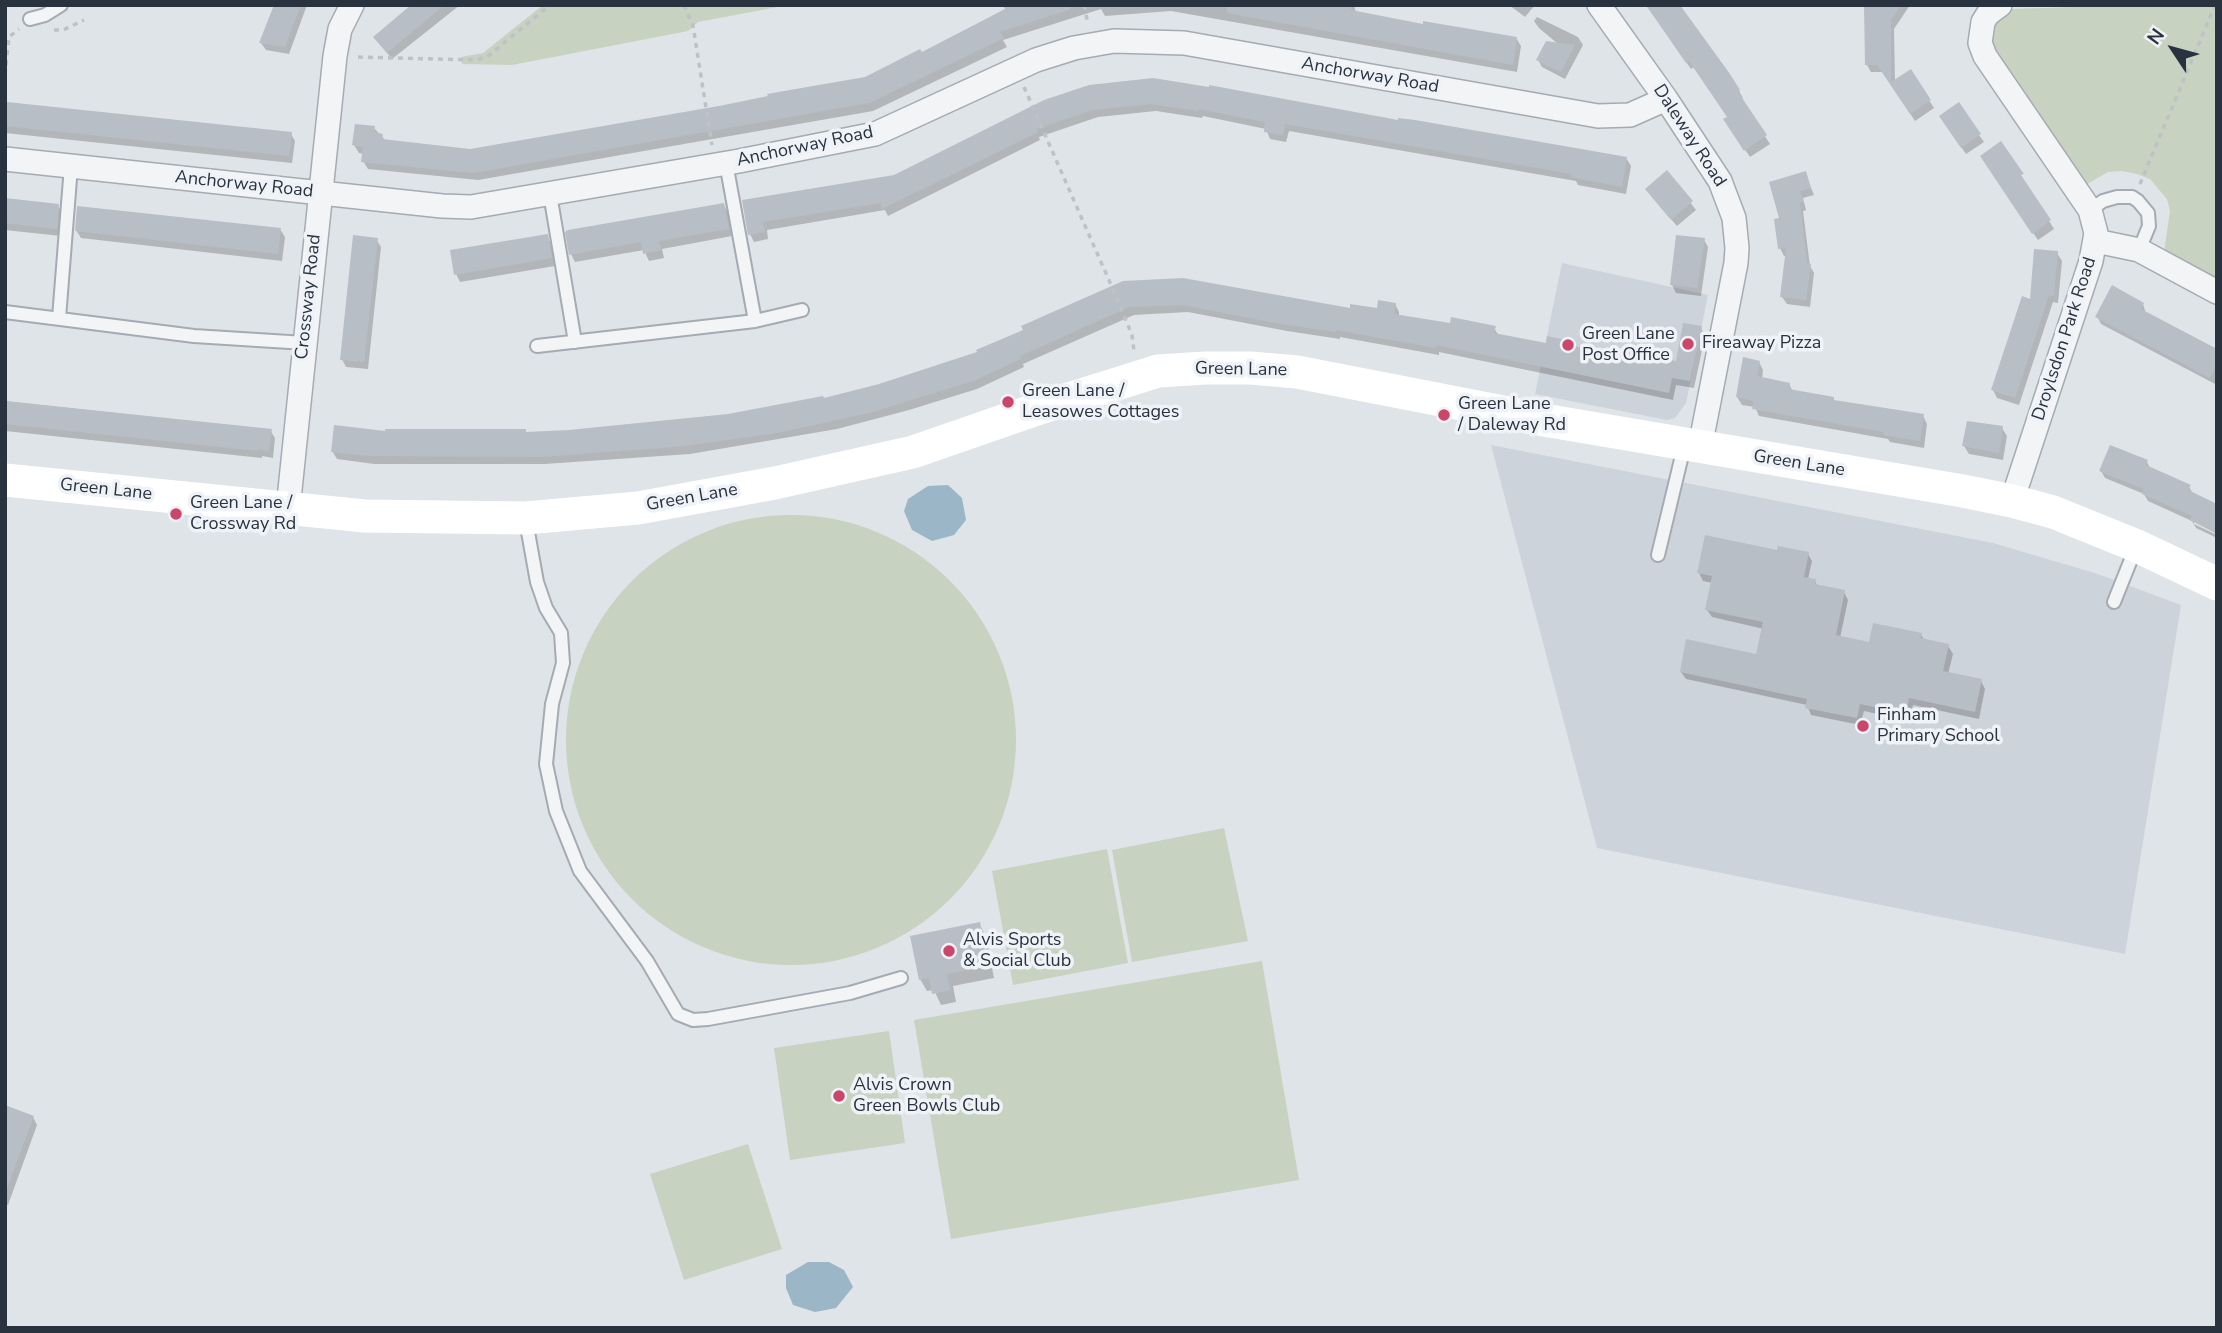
<!DOCTYPE html>
<html>
<head>
<meta charset="utf-8">
<style>
  body { margin:0 }
  #map { position:relative; width:2222px; height:1333px; overflow:hidden; background:#dfe4e8; font-family:"Nunito Sans",sans-serif }
  canvas { display:block }
  .frame { position:absolute; inset:0; border:7px solid #28333f; pointer-events:none }
  .north { position:absolute; left:2138px; top:14px; width:70px; height:70px; -webkit-text-stroke:5px #eff2f6; paint-order:stroke; rotate:306deg; font-size:19px; font-weight:700; line-height:28px; text-align:center; color:#28333f }
  .north::after { content:''; display:block; margin:auto; width:24px; height:32px; background:#28333f; clip-path:polygon(50% 0,100% 100%,50% 72%,0 100%) }
</style>
</head>
<body>
<div id="map">
<canvas width="2222" height="1333"></canvas>
<div class="frame"></div>
<div class="north">N</div>
</div>
<script>
const c = document.querySelector('canvas').getContext('2d');
c.lineJoin = 'round';
function fillPath(path, color) { c.fillStyle = color; c.fill(path, 'evenodd'); }
const poly = rows => new Path2D(rows.map(r => 'M' + r).join(''));
function trace(path, color, width, dash) { c.strokeStyle = color; c.lineWidth = width; c.lineCap = dash ? 'butt' : 'round'; c.setLineDash(dash || []); c.stroke(path); }
function drawText(font, color, halo, rows, align = 'center') {
  c.font = font + ' "Nunito Sans",sans-serif'; c.lineWidth = 7; c.setLineDash([]); c.textBaseline = 'middle'; c.strokeStyle = halo; c.fillStyle = color; for (const [text, x, y, turn = 0] of rows) {
    c.save(); c.translate(x, y); c.rotate((+turn || 0) * Math.PI / 180); c.textAlign = isNaN(turn) ? turn : align; if (halo) c.strokeText(text, 0, 0); c.fillText(text, 0, 0); c.restore();
  }
}
const built = poly([
  [1562,263,1708,295,1686,403,1675,418,1667,420,1535,394],
  [1491,445,1993,543,2098,574,2181,605,2125,954,1597,848]
]);
const green = poly([
  [543,5,788,5,698,22,688,31,512,65,462,64,461,57,483,53],
  [2137,5,2209,5,2217,8,2217,279,2164,252,2170,211,2167,199,2150,179,2137,174,2122,171,2108,172,2084,186,1991,44,1990,27,2005,11,2011,9],
  '566 740a225 225 0 1 1 450 0a225 225 0 1 1-450 0Z',
  [1224,828,1248,941,1132,962,1112,850],
  [1107,849,1128,963,1013,985,992,871],
  [1262,961,1299,1180,951,1239,914,1020],
  [889,1031,905,1143,790,1160,774,1048],
  [748,1144,782,1249,684,1280,650,1174]
]);
const water = poly([
  [948,485,962,498,966,520,954,535,932,541,912,530,904,511,908,499,928,486],
  [808,1262,829,1262,844,1270,853,1287,836,1308,815,1312,793,1305,786,1288,786,1275]
]);
const shadow = poly([
  [276,5,307,5,289,54,266,50,261,43],
  [413,5,460,5,392,59,380,44],
  [1005,5,1354,5,1356,13,1424,26,1516,38,1521,46,1517,72,1171,11,1105,16,1101,9,1003,40,1007,47,873,111,478,180,368,169,363,161,364,154,359,153,354,145,374,128,386,141,470,150,719,108,865,79,921,54,1007,10],
  [1509,5,1535,5,1525,17],
  [1646,5,1678,5,1739,91,1743,98,1741,100,1770,144,1750,157,1730,127,1729,118,1694,67,1691,69],
  [1866,5,1910,5,1894,29,1895,81,1910,71,1934,108,1915,121,1883,72,1871,72,1867,65],
  [1537,17,1578,37,1583,45,1565,79,1542,67,1538,60,1558,44,1539,28,1534,21],
  [1089,86,1399,122,1626,158,1631,166,1626,194,1578,185,1576,181,1289,131,1286,142,1270,139,1266,129,1203,116,1202,118,1156,111,1098,117,1039,137,1040,140,888,216,885,210,767,230,768,239,754,242,750,234,744,201,894,177],
  [5,104,291,134,295,141,292,163,5,133],
  [1946,125,1979,135,1984,142,1966,154],
  [2001,143,2054,229,2038,240,1986,164],
  [1667,173,1696,210,1677,226,1652,197],
  [1805,173,1814,195,1803,198,1806,210,1803,211,1810,266,1814,273,1810,307,1787,304,1782,297,1787,256,1784,256,1780,248,1782,220],
  [5,200,58,206,63,214,61,236,5,230],
  [724,205,728,213,732,236,662,249,664,258,649,261,644,250,575,262,571,254],
  [280,229,285,237,282,261,81,238,76,230],
  [547,236,551,244,555,266,460,282,456,274],
  [376,239,381,247,368,369,346,367,342,359],
  [1704,240,1708,247,1701,296,1676,293,1672,285],
  [2057,253,2062,261,2058,303,2053,302,2019,405,1997,398,1993,390,2032,301],
  [1124,282,1351,310,1378,310,1395,304,1399,312,1399,316,1451,325,1494,328,1499,336,1547,345,1570,343,1572,348,1653,364,1677,364,1701,328,1705,336,1694,388,1676,385,1673,400,1439,352,1439,355,1340,337,1340,339,1287,331,1188,312,1134,315,1023,364,1024,367,977,389,909,410,837,429,690,454,545,464,374,464,337,459,332,451,386,432,526,434,569,432,728,415,824,399,879,386,980,353],
  [2143,304,2146,314,2217,352,2217,385,2101,324,2097,316],
  [1759,362,1763,370,1762,379,1789,384,1793,392,1834,402,1923,416,1927,424,1924,448,1890,442,1888,439,1759,416,1755,407,1742,405,1737,397],
  [5,401,270,430,275,438,273,458,262,456,262,458,5,431],
  [2002,428,2007,436,2003,460,1969,454,1964,446],
  [2147,462,2151,470,2189,487,2194,495,2194,524,2217,535,2217,538,2196,528,2192,521,2148,501,2144,494,2105,478,2101,471],
  [1779,552,1808,554,1812,561,1808,579,1815,581,1818,587,1844,592,1848,600,1840,638,1870,644,1921,635,1925,641,1948,646,1953,654,1948,674,1981,681,1985,689,1979,719,1913,705,1909,721,1864,711,1860,725,1811,715,1807,705,1686,679,1681,672,1758,656,1764,629,1712,617,1707,610,1713,583,1703,581,1699,573],
  [979,924,986,936,994,978,953,986,956,1002,941,1005,934,990,927,991,920,979],
  [5,1107,33,1117,37,1125,8,1205,5,1204]
]);
const building = poly([
  [274,5,301,5,285,47,259,43],
  [411,5,444,5,387,53,373,37],
  [1003,5,1070,5,1071,9,1000,32,1004,38,869,103,473,173,361,162,363,147,352,145,355,124,375,126,374,132,383,134,382,139,470,149,719,106,768,96,767,94,865,77,920,49,922,52,1005,9],
  [1227,5,1352,5,1351,10,1423,24,1423,21,1517,37,1513,65,1227,13],
  [1646,5,1680,5,1730,74,1740,90,1738,92,1767,135,1744,151,1723,119,1727,117,1689,61,1686,63],
  [1864,5,1901,5,1891,20,1891,82,1911,69,1931,100,1910,114,1877,65,1865,65],
  [1546,41,1575,45,1561,72,1536,60],
  [1153,78,1209,87,1209,85,1398,120,1398,118,1415,120,1627,157,1622,187,1571,177,1572,174,1285,124,1283,135,1264,132,1265,122,1199,109,1199,111,1151,104,1093,110,1036,129,1038,132,882,209,881,203,763,222,765,232,748,235,742,200,894,175,1044,100,1089,85],
  [7,102,292,132,289,156,5,126],
  [1959,102,1981,134,1961,148,1939,116],
  [2001,141,2024,174,2021,175,2051,220,2032,234,1980,156],
  [1667,170,1693,201,1671,220,1645,189],
  [1806,171,1811,188,1800,191,1803,202,1800,203,1807,263,1811,264,1806,300,1780,297,1786,248,1778,249,1774,219,1779,218,1769,182],
  [5,198,59,204,57,229,5,223],
  [724,203,729,229,659,241,661,250,643,254,641,242,569,255,565,232,568,230],
  [77,206,281,228,278,254,75,231],
  [548,234,552,258,454,275,450,250],
  [353,235,378,238,364,362,340,360],
  [1676,235,1705,238,1697,288,1670,285],
  [2034,249,2058,251,2054,296,2049,295,2015,398,1991,390,2022,296,2030,299],
  [1183,278,1350,308,1350,304,1377,308,1378,300,1396,303,1394,314,1450,323,1451,317,1496,326,1494,333,1546,343,1547,336,1571,341,1570,345,1652,362,1653,357,1676,361,1683,323,1702,326,1690,381,1672,378,1669,393,1436,345,1435,348,1336,330,1336,332,1281,324,1183,305,1129,307,1020,356,1021,359,973,381,873,412,777,433,685,446,540,457,369,456,331,452,334,425,385,431,385,429,526,429,526,432,569,430,728,414,823,396,824,398,879,384,977,352,976,350,1023,330,1021,326,1123,281],
  [2112,285,2144,303,2141,309,2217,349,2217,365,2210,378,2095,317],
  [1743,357,1760,361,1757,376,1790,383,1789,389,1834,397,1834,400,1924,414,1920,441,1883,435,1884,432,1752,409,1754,401,1736,397],
  [5,401,272,429,269,451,258,449,258,451,5,424],
  [1967,421,2003,426,1999,453,1962,446],
  [2110,445,2148,460,2146,465,2191,485,2188,490,2217,504,2217,534,2190,520,2192,516,2142,494,2144,489,2099,471],
  [1705,535,1777,550,1778,546,1809,552,1804,577,1816,579,1815,584,1845,590,1836,635,1869,642,1873,623,1922,633,1921,638,1949,644,1943,671,1982,679,1975,712,1909,698,1906,714,1860,704,1857,718,1805,708,1807,699,1680,672,1686,639,1756,654,1763,622,1705,610,1712,576,1697,573],
  [980,922,989,966,947,974,950,990,932,994,929,978,919,980,910,936],
  [5,1105,34,1116,7,1188,5,1188]
]);
const path = poly([
  [684,5,693,26,712,145],
  [1084,5,1088,24],
  [54,30,63,30,84,20],
  [358,57,477,60,488,56,550,5],
  [5,75,9,37,19,29],
  [1024,87,1112,287,1132,335,1134,351],
  [2140,184,2215,5]
]);
const lane = poly([
  [30,19,45,15,61,5],
  [726,163,755,321],
  [550,194,575,342],
  [2090,210,2103,201,2117,197,2132,197,2138,201,2148,213,2149,226,2139,250],
  [5,312,194,336,305,343],
  [59,318,71,166],
  [537,346,755,321,802,310],
  [526,521,537,582,546,608,561,633,563,663,552,704,546,764,556,811,580,871,647,961,678,1014,693,1020,708,1019,850,993,901,978],
  [1658,555,1684,447],
  [2114,602,2136,547]
]);
const street = poly([
  [1599,5,1666,99,1720,181,1734,218,1737,248,1736,263,1700,447],
  [2000,5,1988,14,1983,22,1980,43,1985,56,2090,210,2096,233,2091,261,2012,501],
  [5,159,442,206,471,207,739,161,875,134,1036,60,1074,48,1114,41,1184,43,1598,116,1630,115,1666,99],
  [2096,241,2139,250,2217,292],
  [288,509,335,56,340,29,352,5]
]);
const secondary = poly([
  [5,480,365,516,526,518,638,508,775,483,913,452,1040,408,1158,371,1206,368,1250,368,1297,372,1544,420,1963,491,2012,501,2053,512,2137,546,2217,584]
]);
const markers = [
  [1688,344,7,"#ca476a"],
  [1568,345,7,"#ca476a"],
  [1008,402,7,"#ca476a"],
  [1444,415,7,"#ca476a"],
  [176,514,7,"#ca476a"],
  [1863,726,7,"#ca476a"],
  [949,951,7,"#ca476a"],
  [839,1096,7,"#ca476a"]
];
const streetNames = [
  ["Anchorway Road",1370,76,10],
  ["Daleway Road",1689,136,57],
  ["Anchorway Road",805,147,-12],
  ["Anchorway Road",244,185,6],
  ["Crossway Road",309,297,-84],
  ["Droylsdon Park Road",2065,339,-72],
  ["Green Lane",1241,370,1],
  ["Green Lane",1799,464,9],
  ["Green Lane",106,490,6],
  ["Green Lane",692,498,-10]
];
const poiNames = [
  ["Green Lane",1582,335],
  ["Post Office",1582,356],
  ["Fireaway Pizza",1702,344],
  ["Green Lane /",1022,392],
  ["Leasowes Cottages",1022,413],
  ["Green Lane",1458,405],
  ["/ Daleway Rd",1458,426],
  ["Green Lane /",190,504],
  ["Crossway Rd",190,525],
  ["Finham",1877,716],
  ["Primary School",1877,737],
  ["Alvis Sports",963,941],
  ["& Social Club",963,962],
  ["Alvis Crown",853,1086],
  ["Green Bowls Club",853,1107]
];
fillPath(built, '#cdd3da');
fillPath(green, '#c7d2c1');
fillPath(water, '#9bb6c7');
fillPath(shadow, '#0003');
fillPath(building, '#b7bec5');
trace(lane, '#a4abb2', 16);
trace(street, '#a4abb2', 26);
trace(path, '#bdc2c6', 3.5, [5, 5]);
trace(lane, '#f2f4f6', 12);
trace(street, '#f2f4f6', 23);
trace(secondary, '#fff', 33);
for (const [x, y, r, color] of markers) { const dot = new Path2D(); dot.arc(x, y, r, 0, 2 * Math.PI); c.fillStyle = color; c.fill(dot); trace(dot, '#eff2f6', 2.5); }
drawText('18px', '#28333f', '#eff2f6', streetNames);
drawText('18px', '#28333f', '#eff2f6', poiNames, 'left');
</script>
</body>
</html>
